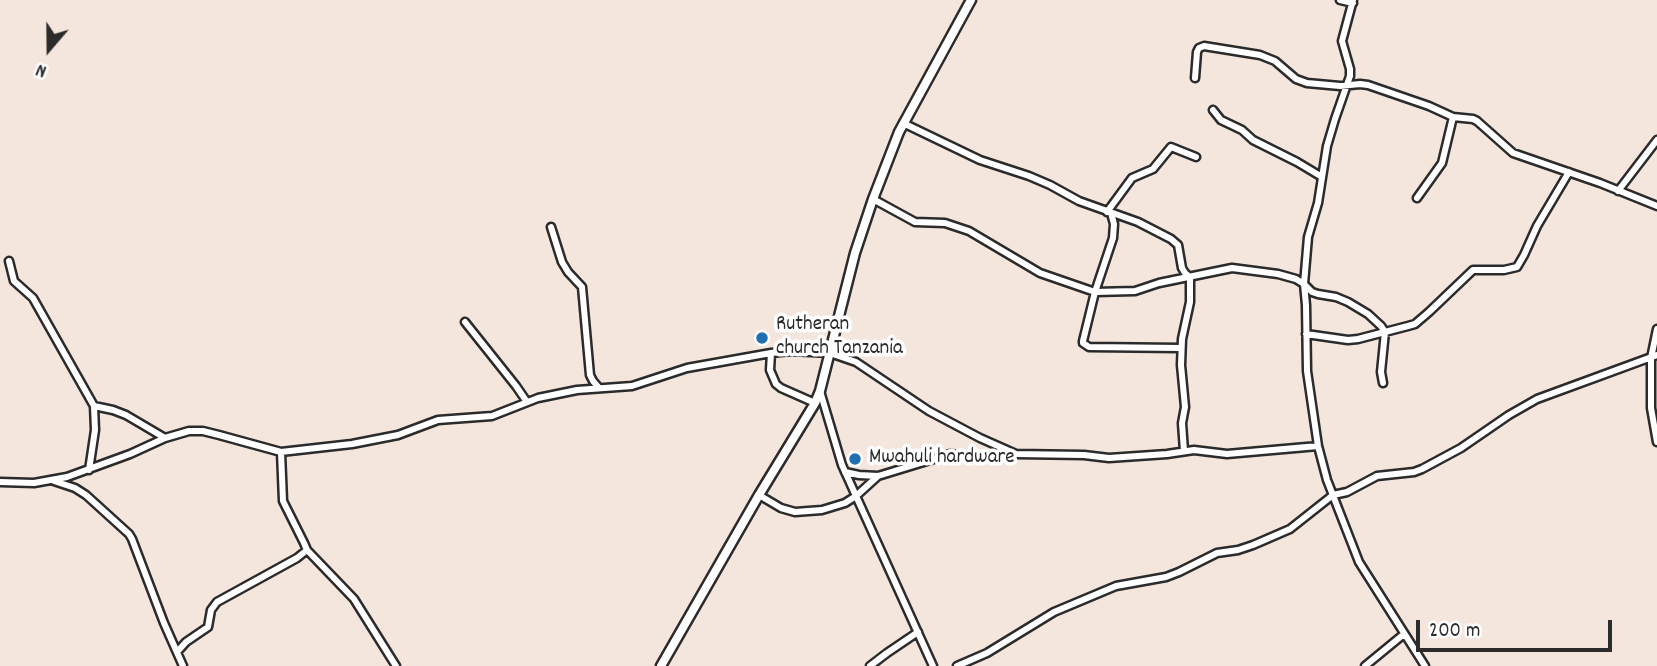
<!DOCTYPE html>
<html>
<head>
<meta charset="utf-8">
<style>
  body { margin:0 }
  #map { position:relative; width:1657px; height:666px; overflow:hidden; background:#f4e6dd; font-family:Dekko,sans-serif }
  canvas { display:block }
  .north { position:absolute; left:14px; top:14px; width:70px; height:70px; -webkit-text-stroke:5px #fff; paint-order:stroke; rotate:200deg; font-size:19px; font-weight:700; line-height:28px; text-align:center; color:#2b2b2b }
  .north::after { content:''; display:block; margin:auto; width:24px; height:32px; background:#2b2b2b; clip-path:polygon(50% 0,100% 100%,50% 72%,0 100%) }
  .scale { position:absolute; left:1416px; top:620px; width:196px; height:32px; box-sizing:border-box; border:4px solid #2b2b2b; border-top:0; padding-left:9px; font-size:21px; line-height:24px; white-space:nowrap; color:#2b2b2b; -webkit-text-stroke:5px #fff; paint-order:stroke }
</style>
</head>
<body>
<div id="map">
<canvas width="1657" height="666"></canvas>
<div class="north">N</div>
<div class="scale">200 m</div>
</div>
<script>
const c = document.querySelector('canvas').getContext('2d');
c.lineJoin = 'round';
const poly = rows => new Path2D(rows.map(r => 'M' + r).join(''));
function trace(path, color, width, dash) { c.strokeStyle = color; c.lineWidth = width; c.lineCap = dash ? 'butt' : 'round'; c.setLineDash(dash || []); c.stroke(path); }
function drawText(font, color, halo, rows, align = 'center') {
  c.font = font + ' Dekko,sans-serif'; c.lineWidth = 7; c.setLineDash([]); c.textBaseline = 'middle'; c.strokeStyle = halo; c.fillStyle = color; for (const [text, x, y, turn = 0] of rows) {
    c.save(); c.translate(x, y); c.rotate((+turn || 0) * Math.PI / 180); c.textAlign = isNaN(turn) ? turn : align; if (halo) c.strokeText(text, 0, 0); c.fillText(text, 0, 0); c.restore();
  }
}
const minor = poly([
  [1340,0,1353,3],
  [1353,0,1342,41,1350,69,1350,76,1335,119,1327,146,1318,203,1308,237,1304,284,1312,292,1318,294,1336,297,1348,302,1368,314,1381,326,1385,332,1381,372,1383,383],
  [1195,78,1197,52,1199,48,1204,46,1260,55,1275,61,1296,79,1307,83,1340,86,1360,84,1368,85,1429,106,1453,117,1473,119,1477,121,1513,153,1600,183,1657,206],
  [1213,110,1221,120,1242,130,1253,140,1297,162,1322,177],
  [903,123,980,160,1029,176,1050,185,1079,201,1138,222,1171,239,1178,245,1182,268,1185,273,1190,277,1190,302,1182,339,1181,365,1185,407,1182,423,1184,451],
  [1618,191,1657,140],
  [1417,198,1442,163,1453,117],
  [873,199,915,222,945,223,969,231,1040,273,1095,292,1135,291,1159,283,1232,268,1278,274,1296,279,1304,284,1306,305,1307,371,1318,446,1327,480,1359,562,1425,666],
  [1107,212,1132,178,1153,169,1171,147,1196,157],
  [1111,213,1114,224,1113,238,1095,292,1083,341,1083,343,1089,347,1181,348],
  [551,227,562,262,568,272,582,287,590,375,593,381,599,388],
  [9,261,14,281,33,298,94,406,95,430,89,470],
  [465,322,516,386,527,402],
  [1657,329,1651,358,1651,408,1657,442],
  [1306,334,1348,340,1358,339,1408,326,1415,324,1429,312,1473,270,1504,270,1517,267,1524,255,1537,226,1569,172],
  [771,353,770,370,776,384,781,388,815,403],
  [820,391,842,465,933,666],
  [94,406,113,410,126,415,165,438],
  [281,452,283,501,304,543,307,550,354,599,396,666],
  [845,472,859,475,878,476,950,454,987,458,1014,454],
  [54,481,75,488,86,495,129,534,132,539,164,623,183,666],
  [0,482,34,483,67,477,130,454,165,438,189,431,203,431,219,435,281,452,352,444,398,435,438,420,492,416,538,398,577,390,632,386,687,368,771,353,791,351,830,353,856,362,929,411,980,438,1016,454,1084,455,1109,458,1167,454,1194,450,1227,454,1318,446],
  [759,495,781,508,795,512,822,510,845,503,856,496,878,476],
  [177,652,186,642,208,627,211,610,217,602,297,558,307,550],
  [870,666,887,653,918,632],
  [957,666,987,653,1054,612,1116,586,1166,577,1179,572,1217,553,1238,550,1253,545,1290,529,1333,495,1347,492,1377,476,1414,472,1422,469,1461,448,1509,415,1537,399,1657,355],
  [1365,666,1404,634]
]);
const tertiary = poly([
  [661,666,759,495,815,403,820,391,855,253,873,199,899,132,971,0]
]);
const markers = [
  [762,338,7,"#1f6fb2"],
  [855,459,7,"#1f6fb2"]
];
const poiNames = [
  ["Rutheran",776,326],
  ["church Tanzania",776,350],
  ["Mwahuli hardware",869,459]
];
trace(minor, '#2b2b2b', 11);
trace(tertiary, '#2b2b2b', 13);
trace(minor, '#fff', 6);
trace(tertiary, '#fff', 8);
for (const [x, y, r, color] of markers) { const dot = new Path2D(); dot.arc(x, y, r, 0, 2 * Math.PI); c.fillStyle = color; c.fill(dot); trace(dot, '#fff', 2.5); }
drawText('21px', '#2b2b2b', '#fff', poiNames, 'left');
</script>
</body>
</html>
